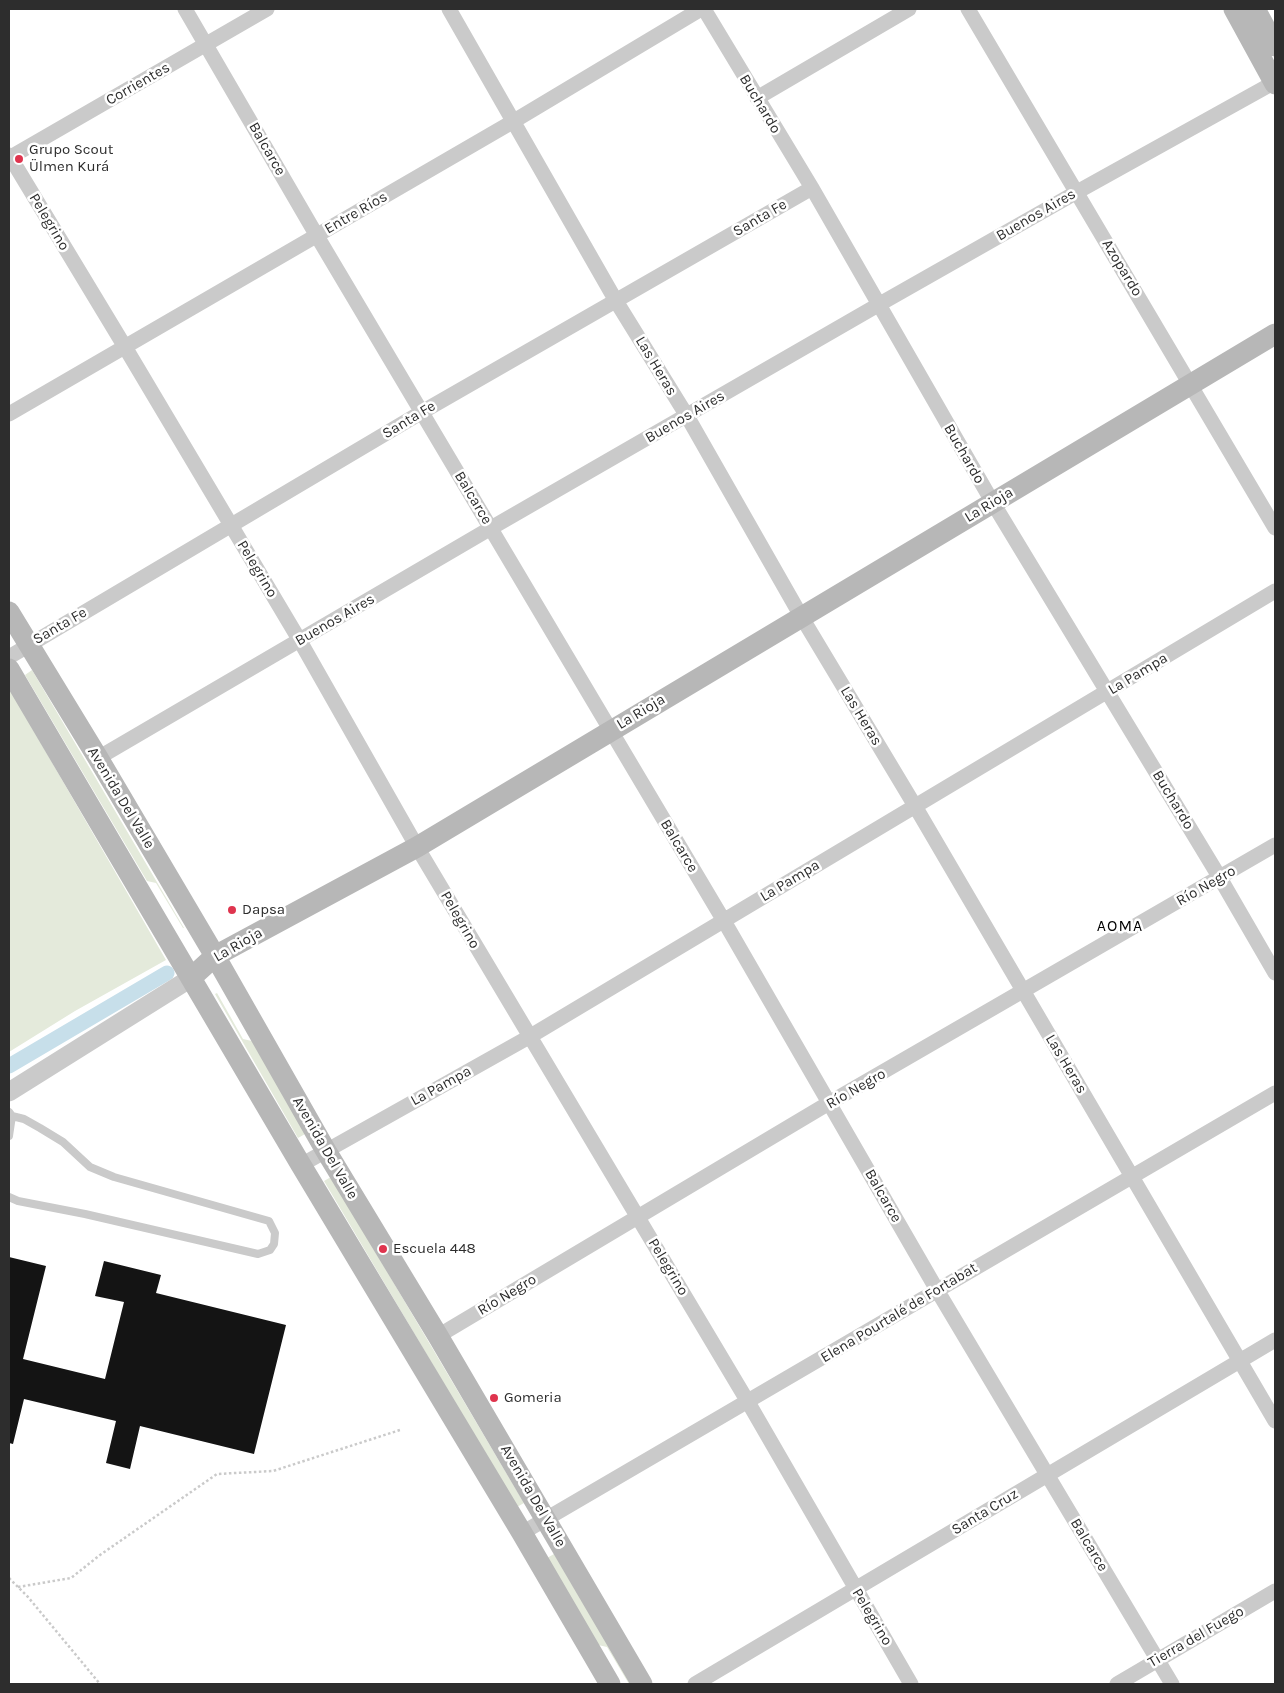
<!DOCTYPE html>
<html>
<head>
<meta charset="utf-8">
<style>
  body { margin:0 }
  #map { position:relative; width:1284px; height:1693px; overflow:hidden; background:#fff; font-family:Karla,sans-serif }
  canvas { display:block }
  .frame { position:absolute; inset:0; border:10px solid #2d2d2d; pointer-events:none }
</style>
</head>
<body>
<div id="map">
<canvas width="1284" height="1693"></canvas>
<div class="frame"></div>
</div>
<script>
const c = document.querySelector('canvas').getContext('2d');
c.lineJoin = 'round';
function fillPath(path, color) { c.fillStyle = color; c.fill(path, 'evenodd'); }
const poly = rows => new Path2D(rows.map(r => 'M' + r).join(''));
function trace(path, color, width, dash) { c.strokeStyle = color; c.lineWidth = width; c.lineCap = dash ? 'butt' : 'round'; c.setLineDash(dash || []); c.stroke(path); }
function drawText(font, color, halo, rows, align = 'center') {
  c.font = font + ' Karla,sans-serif'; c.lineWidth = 5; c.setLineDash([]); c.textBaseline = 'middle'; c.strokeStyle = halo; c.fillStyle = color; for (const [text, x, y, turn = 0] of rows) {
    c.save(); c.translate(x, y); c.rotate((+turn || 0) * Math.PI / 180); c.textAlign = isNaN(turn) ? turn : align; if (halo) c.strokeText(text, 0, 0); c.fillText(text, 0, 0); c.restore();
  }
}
const green = poly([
  [32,670,184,928,183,928,156,883,147,881,25,675],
  [9,688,166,960,75,1011,9,1052],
  [217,993,243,1039,252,1041,305,1134,298,1138,215,994],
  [331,1177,524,1503,517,1507,324,1181],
  [554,1554,631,1684,629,1684,607,1647,598,1645,547,1558]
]);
const canal = poly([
  [9,1066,167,973]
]);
const building = poly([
  [9,1257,46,1266,23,1359,105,1379,124,1302,95,1296,104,1261,161,1275,156,1293,286,1325,254,1454,140,1426,130,1469,106,1463,116,1421,24,1399,13,1444,9,1443]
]);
const path = poly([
  [9,1578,28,1597,100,1684],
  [18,1587,71,1578,100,1555,217,1474,273,1471,400,1430]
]);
const service = poly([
  [9,1112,12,1116,24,1119,40,1128,63,1142,90,1167,114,1177,269,1221,275,1233,274,1244,270,1250,258,1254,85,1214,18,1201,9,1197],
  [9,1136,12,1116]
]);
const minor = poly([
  [185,9,317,236,724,921,937,1290,1172,1684],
  [449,9,616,301,687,416,801,616,915,806,1275,1421],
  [704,9,812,188,993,503,1220,878,1275,973],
  [968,9,1275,528],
  [757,98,909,9],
  [9,155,125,347,300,641,417,847,748,1402,911,1684],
  [9,158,267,9],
  [9,414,514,121,701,9],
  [9,657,422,412,812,188],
  [98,758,491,528,878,305,1077,192,1275,82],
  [301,1165,529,1037,1275,591],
  [438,1336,829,1103,1275,845],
  [522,1533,1275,1093],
  [695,1684,1275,1340],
  [1117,1684,1275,1591]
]);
const tertiary = poly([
  [9,1092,191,978]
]);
const secondary = poly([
  [1234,9,1275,84],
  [1255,9,1275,46],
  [9,612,98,758,215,956,326,1151,438,1336,642,1684],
  [9,669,301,1165,522,1533,610,1684],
  [191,978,215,956,417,847,1275,334]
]);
const markers = [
  [19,159,5,"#df344e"],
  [232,910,5,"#df344e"],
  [383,1249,5,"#df344e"],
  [494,1398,5,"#df344e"]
];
const streetNames = [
  ["Corrientes",138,84,-30],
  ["Buchardo",760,104,59],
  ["Balcarce",267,149,60],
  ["Entre Ríos",356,213,-30],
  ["Buenos Aires",1036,215,-30],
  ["Santa Fe",760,218,-30],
  ["Pelegrino",49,222,59],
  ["Azopardo",1122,268,59],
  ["Las Heras",656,366,59],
  ["Buenos Aires",685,417,-30],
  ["Santa Fe",409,420,-31],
  ["Buchardo",964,454,60],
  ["Balcarce",473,498,59],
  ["La Rioja",989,505,-31],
  ["Pelegrino",257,569,59],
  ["Buenos Aires",335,620,-30],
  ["Santa Fe",60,626,-30],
  ["La Pampa",1138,674,-31],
  ["La Rioja",641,712,-31],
  ["Las Heras",861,716,59],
  ["Avenida Del Valle",121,798,59],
  ["Buchardo",1173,800,59],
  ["Balcarce",679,846,59],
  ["La Pampa",790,881,-31],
  ["Río Negro",1206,886,-30],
  ["Pelegrino",460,920,60],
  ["La Rioja",238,945,-30],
  ["Las Heras",1066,1064,59],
  ["La Pampa",441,1086,-29],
  ["Río Negro",856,1089,-30],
  ["Avenida Del Valle",325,1148,60],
  ["Balcarce",883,1196,60],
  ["Pelegrino",668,1267,59],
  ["Río Negro",507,1295,-31],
  ["Elena Pourtalé de Fortabat",899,1313,-31],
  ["Avenida Del Valle",533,1496,60],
  ["Santa Cruz",985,1512,-31],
  ["Balcarce",1089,1545,59],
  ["Pelegrino",872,1617,59],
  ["Tierra del Fuego",1196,1637,-30]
];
const poiNames = [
  ["Grupo Scout",29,150],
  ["Ülmen Kurá",29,167],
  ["Dapsa",242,910],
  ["Escuela 448",393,1249],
  ["Gomeria",504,1398]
];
const neighbourhoodNames = [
  ["AOMA",1120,926]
];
fillPath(green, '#e4eadb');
trace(canal, '#c7dfea', 15);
fillPath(building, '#141414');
trace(path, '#cacaca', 2.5, [2.5, 2.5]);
trace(service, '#cacaca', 8);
trace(minor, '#cacaca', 15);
trace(tertiary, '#cacaca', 19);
trace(secondary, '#b7b7b7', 21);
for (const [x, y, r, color] of markers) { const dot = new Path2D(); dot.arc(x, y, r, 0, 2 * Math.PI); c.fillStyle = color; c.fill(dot); trace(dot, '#fff', 2); }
drawText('15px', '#2d2d2d', '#fff', streetNames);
drawText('15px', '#2d2d2d', '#fff', poiNames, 'left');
c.letterSpacing = '1px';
drawText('16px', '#000', '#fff', neighbourhoodNames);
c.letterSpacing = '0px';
</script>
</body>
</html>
